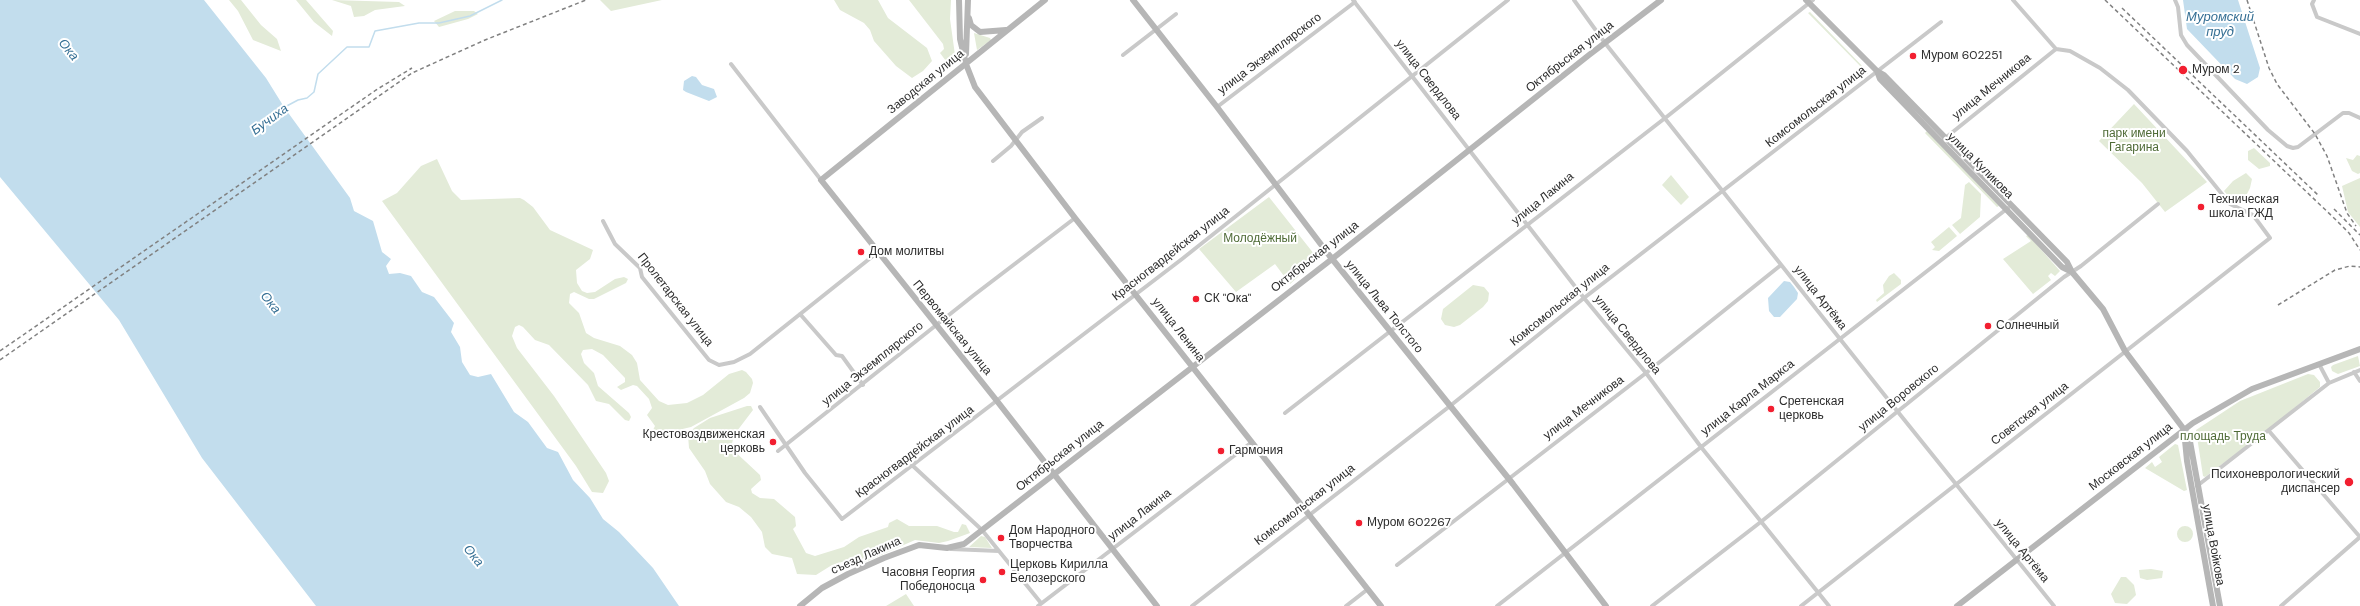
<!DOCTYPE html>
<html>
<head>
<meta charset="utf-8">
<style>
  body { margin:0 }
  canvas { display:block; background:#fff }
</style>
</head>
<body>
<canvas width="2360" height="606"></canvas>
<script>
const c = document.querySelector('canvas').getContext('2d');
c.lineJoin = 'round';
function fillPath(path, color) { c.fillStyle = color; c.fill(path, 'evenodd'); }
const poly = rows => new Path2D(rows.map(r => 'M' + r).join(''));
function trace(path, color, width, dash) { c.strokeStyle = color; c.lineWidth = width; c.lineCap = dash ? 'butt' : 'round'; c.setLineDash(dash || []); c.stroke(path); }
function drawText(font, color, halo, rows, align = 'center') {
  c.font = font + ' "DM Sans",sans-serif'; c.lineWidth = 4; c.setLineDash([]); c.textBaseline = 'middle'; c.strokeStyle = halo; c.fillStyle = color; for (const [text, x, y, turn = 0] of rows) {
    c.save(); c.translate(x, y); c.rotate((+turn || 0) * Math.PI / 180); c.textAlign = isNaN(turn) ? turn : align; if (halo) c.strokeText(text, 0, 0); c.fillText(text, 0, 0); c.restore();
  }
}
const green = poly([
  [229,0,241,0,261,25,277,39,281,51,253,40,238,11],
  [296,0,306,0,333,31,332,36,314,22],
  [332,0,399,2,405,6,375,10,364,16,354,17,351,6],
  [600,0,662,0,611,11],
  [834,0,878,0,888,18,927,48,932,61,923,71,912,78,896,66,874,41,870,30,864,23,840,10],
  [909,0,951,0,950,19,955,55,953,64,946,61,940,53,944,49,943,44],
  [455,11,474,11,478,14,468,19,439,27,434,21],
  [1810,12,1868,72,1868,74,1808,13],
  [974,33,990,38,991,40,977,50],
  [2134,104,2207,182,2165,212,2142,183,2099,141],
  [1927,131,1999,206,1997,207,1925,133],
  [2254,148,2270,163,2270,166,2259,169,2248,160,2248,151],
  [2357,155,2360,156,2360,173,2358,174,2352,171,2346,158,2353,160],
  [437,159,452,191,461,200,520,198,524,200,533,207,550,230,593,250,590,259,576,270,577,283,582,291,587,293,595,292,615,279,624,277,628,279,626,283,594,299,589,299,574,292,570,294,569,303,579,313,586,333,594,338,620,346,632,355,637,363,640,380,659,401,668,405,687,403,703,395,729,374,742,370,746,372,752,379,753,383,750,393,744,398,691,427,670,432,657,432,653,430,655,426,647,415,652,408,649,399,637,386,633,385,621,390,617,387,625,382,625,378,603,355,592,349,583,350,581,354,584,363,594,373,598,386,629,413,631,417,629,421,625,420,609,404,596,401,588,385,549,345,535,340,523,327,519,325,515,327,512,336,517,348,554,396,606,473,609,481,603,493,592,492,576,466,382,201,397,193,421,166],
  [2246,173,2252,179,2250,188,2242,204,2235,204,2224,191,2233,181],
  [1671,175,1689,197,1681,205,1662,185],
  [2360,178,2360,227,2348,212,2342,186],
  [1969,182,1981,194,1980,217,1960,234,1952,225,1961,218,1965,185],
  [1269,197,1318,259,1290,284,1275,264,1236,292,1199,249],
  [1949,227,1957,236,1939,251,1932,250,1935,247,1931,242],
  [2028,235,2060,271,2055,276,2051,273,2048,276,2051,280,2033,294,2003,259,2031,241,2026,236],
  [1894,273,1901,280,1901,284,1877,302,1876,300,1884,293,1883,285,1889,276],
  [1473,285,1484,287,1489,293,1488,301,1483,307,1460,325,1454,327,1445,325,1441,319,1443,309],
  [2358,356,2360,366,2338,374,2332,371,2331,367,2333,365],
  [2308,374,2314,375,2320,382,2320,387,2265,432,2205,477,2203,476,2196,430,2240,401],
  [747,406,751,406,753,410,734,435,731,448,760,475,761,480,751,489,752,493,760,498,774,499,795,517,796,526,793,529,806,553,815,556,844,547,859,537,888,527,889,523,897,519,909,526,937,526,954,532,958,532,962,524,966,525,970,533,948,541,939,543,915,540,863,563,845,561,832,565,816,575,797,574,792,558,772,554,765,547,762,532,751,517,739,507,726,502,710,484,705,471,689,448,688,435,694,428,710,418],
  [2175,444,2178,445,2187,490,2184,491,2145,468,2152,462,2155,467,2162,462,2159,457],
  '2177 534a8 8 0 1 1 16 0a8 8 0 1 1-16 0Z',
  [981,536,985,537,992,548,969,547],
  [2151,569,2163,571,2162,578,2147,580,2140,578,2139,570],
  [2121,577,2126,577,2134,585,2136,595,2127,604,2115,603,2111,594],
  [906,594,914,606,886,606]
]);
const water = poly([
  [0,0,204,0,266,78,284,107,350,198,354,211,373,221,382,252,391,259,386,266,389,274,400,273,411,276,422,292,434,297,454,323,451,332,460,347,462,362,470,375,478,377,491,374,514,412,528,422,547,448,558,452,573,480,590,498,603,519,619,532,653,568,679,606,316,606,202,458,119,320,0,177],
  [2183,0,2238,0,2260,68,2258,77,2247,84,2235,79,2187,29],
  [692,76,696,77,702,85,714,89,717,97,709,101,686,92,683,90,684,81],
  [1784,281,1790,282,1794,287,1798,293,1797,299,1780,317,1774,317,1769,311,1768,298]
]);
const stream = poly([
  [283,108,298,100,307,98,314,92,318,74,347,47,369,47,375,31,419,23,439,23,470,16,502,0]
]);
const street = poly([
  [1353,0,1584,298,1646,373,1701,447,1829,606],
  [1574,0,1605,43,1898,412,2054,606],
  [2175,0,2178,7,2181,35,2187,45,2268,130,2287,146,2293,148,2298,147,2343,113,2349,113,2360,118],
  [2314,0,2312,4,2317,17,2360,34],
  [1123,55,1176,14],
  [731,64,821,180],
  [1217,107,1355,2],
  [1944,139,2056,49],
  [993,161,1011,146,1022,132,1042,118],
  [603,221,615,244,640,268,642,277,709,360,719,365,734,362,750,354,878,252],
  [800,314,836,355,842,356,863,385],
  [2319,364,2329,383],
  [2354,372,2360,381],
  [760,407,805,473,842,519,1182,259,1508,0],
  [1285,413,1669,115,1813,0],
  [2269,431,2360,537],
  [778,451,974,295,1075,218],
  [913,466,982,530,1041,603],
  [2197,486,2329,383,2360,370],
  [951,549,999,551],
  [1397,565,1646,373,1781,265],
  [1038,606,1252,442],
  [1192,606,1450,406,1584,298,1941,22],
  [1346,606,1368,589],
  [1497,606,2008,208],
  [1652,606,1762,521,2064,277,2081,266,2158,204],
  [1801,606,2270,238,2253,215,2230,204,2187,151,2128,90,2100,68,2070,51,2056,49,2013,0],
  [2281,606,2360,537]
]);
const secondary = poly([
  [959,0,960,39,966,64,975,87,1075,218,1381,606],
  [1045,0,821,180,997,401,1157,606],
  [1133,0,1217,107,1329,255,1513,484,1606,606],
  [1806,0,1877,71,1884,75,2067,262,2072,272,2103,309,2125,351,2189,436,2220,606],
  [969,18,971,25,980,32,1006,30],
  [966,54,968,0],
  [1877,71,1880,79,2062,267,2072,272],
  [2184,430,2187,461,2213,606],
  [800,606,822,588,848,574,884,558,919,545,947,548,964,544,1332,259,1589,55,1661,0],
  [1957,606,2193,423,2252,389,2360,349]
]);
const rail = poly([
  [2105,0,2335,219,2349,233,2360,250],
  [2247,0,2269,68,2277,84,2315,134,2327,156,2347,213,2356,226],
  [2122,8,2319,196],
  [2334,209,2360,235],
  [2278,305,2335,270,2350,266,2360,267],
  [0,351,376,90,412,68],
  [0,360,412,73,485,40,586,0]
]);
const markers = [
  [1913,56,4,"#f21f30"],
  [2183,70,5,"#f21f30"],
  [2201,207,4,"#f21f30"],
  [861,252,4,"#f21f30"],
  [1196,299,4,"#f21f30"],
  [1988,326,4,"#f21f30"],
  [1771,409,4,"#f21f30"],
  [773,442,4,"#f21f30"],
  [1221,451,4,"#f21f30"],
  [2349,482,5,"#f21f30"],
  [1359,523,4,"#f21f30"],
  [1001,538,4,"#f21f30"],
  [1002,572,4,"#f21f30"],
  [983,580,4,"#f21f30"]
];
const streetNames = [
  ["улица Экземплярского",1270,54,-37],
  ["Октябрьская улица",1570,57,-38],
  ["улица Свердлова",1428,80,52],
  ["Заводская улица",926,82,-39],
  ["улица Мечникова",1992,87,-39],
  ["Комсомольская улица",1816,107,-38],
  ["улица Куликова",1980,166,45],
  ["улица Лакина",1543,199,-39],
  ["Красногвардейская улица",1171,254,-38],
  ["Октябрьская улица",1315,257,-38],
  ["улица Артёма",1820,298,52],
  ["Пролетарская улица",675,300,52],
  ["Комсомольская улица",1560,305,-39],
  ["улица Льва Толстого",1384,307,51],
  ["Первомайская улица",952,328,51],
  ["улица Ленина",1178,330,52],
  ["улица Свердлова",1627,335,51],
  ["улица Экземплярского",873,364,-39],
  ["улица Карла Маркса",1748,398,-38],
  ["улица Воровского",1899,398,-39],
  ["улица Мечникова",1584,408,-37],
  ["Советская улица",2030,414,-38],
  ["Красногвардейская улица",915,452,-37],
  ["Октябрьская улица",1060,456,-38],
  ["Московская улица",2131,457,-38],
  ["Комсомольская улица",1305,505,-38],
  ["улица Лакина",1140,515,-38],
  ["улица Войкова",2213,545,80],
  ["улица Артёма",2022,551,51],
  ["съезд Лакина",866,556,-24]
];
const poiNames = [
  ["Муром 602251",1921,56],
  ["Муром 2",2192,70],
  ["Техническая",2209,200],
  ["школа ГЖД",2209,214],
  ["Дом молитвы",869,252],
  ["СК \"Ока\"",1204,299],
  ["Солнечный",1996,326],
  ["Сретенская",1779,402],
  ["церковь",1779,416],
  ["Крестовоздвиженская",765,435,"right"],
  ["церковь",765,449,"right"],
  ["Гармония",1229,451],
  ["Психоневрологический",2340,475,"right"],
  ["диспансер",2340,489,"right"],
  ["Муром 602267",1367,523],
  ["Дом Народного",1009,531],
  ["Творчества",1009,545],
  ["Церковь Кирилла",1010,565],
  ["Белозерского",1010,579],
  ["Часовня Георгия",975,573,"right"],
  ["Победоносца",975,587,"right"]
];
const parkNames = [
  ["парк имени",2134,134],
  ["Гагарина",2134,148],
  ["Молодёжный",1260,239],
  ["площадь Труда",2223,437]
];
const waterNames = [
  ["Муромский",2220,18],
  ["пруд",2220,33],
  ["Ока",68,50,51],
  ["Бучиха",270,120,-36],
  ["Ока",270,303,51],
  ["Ока",473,556,51]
];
fillPath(green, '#e3ebd8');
fillPath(water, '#c2dded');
trace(stream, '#c2dded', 1.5);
trace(street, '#c9c9c9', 4);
trace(secondary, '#b6b6b6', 6);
trace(rail, '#818181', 1.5, [4, 3]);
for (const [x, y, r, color] of markers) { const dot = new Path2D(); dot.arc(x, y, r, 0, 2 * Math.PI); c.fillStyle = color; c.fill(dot); trace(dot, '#fff', 1.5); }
drawText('12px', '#2c2c2c', '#fff', streetNames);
drawText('12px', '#2c2c2c', '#fff', poiNames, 'left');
drawText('12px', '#4f6b37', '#fff', parkNames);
drawText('italic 13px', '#356f94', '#fff', waterNames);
</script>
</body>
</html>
